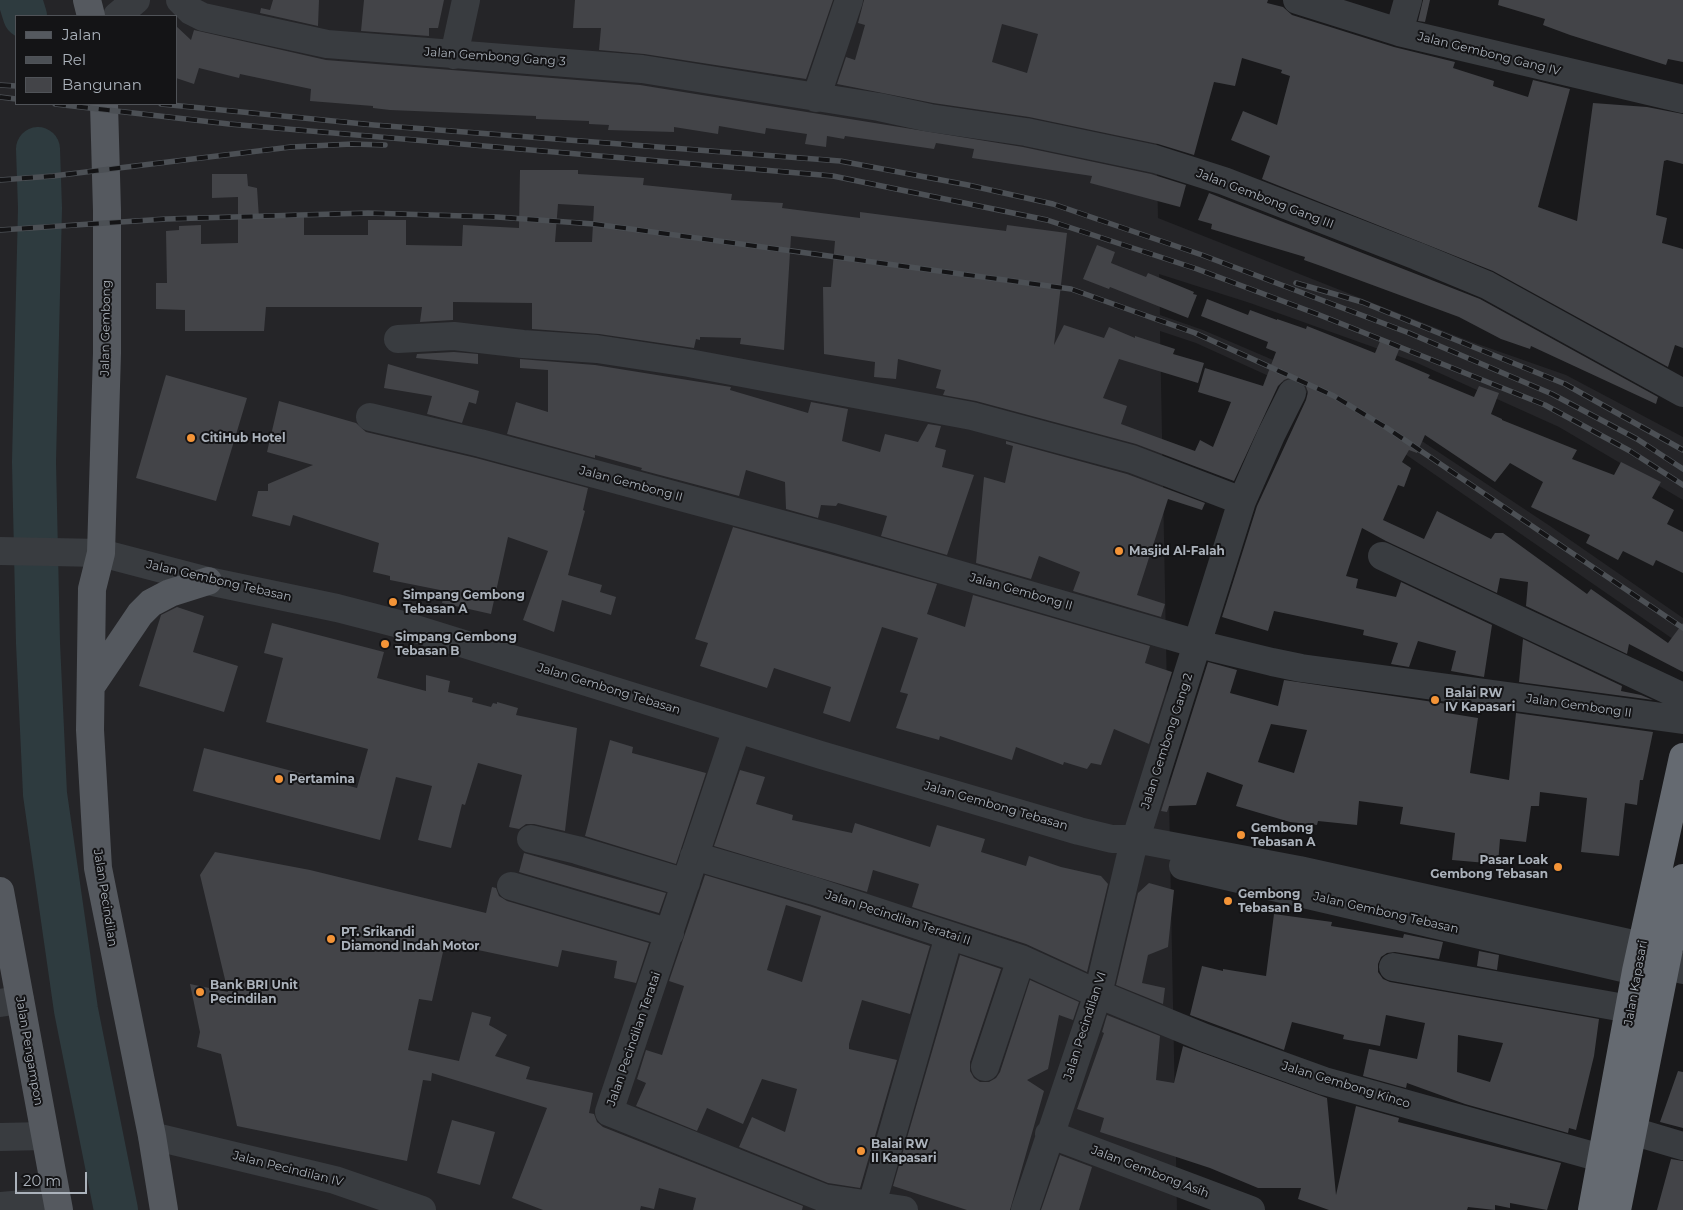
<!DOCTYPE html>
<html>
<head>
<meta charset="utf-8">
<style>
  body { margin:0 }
  #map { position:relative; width:1683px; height:1210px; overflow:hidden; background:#19191b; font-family:Montserrat,sans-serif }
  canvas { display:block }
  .legend { position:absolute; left:15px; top:15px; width:162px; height:90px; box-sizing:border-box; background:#141416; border:1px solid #505358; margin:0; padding:6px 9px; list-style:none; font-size:15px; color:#abb2bb }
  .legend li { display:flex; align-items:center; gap:10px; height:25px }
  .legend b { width:25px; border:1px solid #505358 }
  .scale { position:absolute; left:15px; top:1172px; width:72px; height:22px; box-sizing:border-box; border:2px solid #abb2bb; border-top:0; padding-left:6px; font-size:15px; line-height:18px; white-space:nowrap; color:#abb2bb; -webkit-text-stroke:4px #141416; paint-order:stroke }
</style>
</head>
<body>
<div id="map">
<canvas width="1683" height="1210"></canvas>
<ul class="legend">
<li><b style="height:6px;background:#55595f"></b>Jalan</li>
<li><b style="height:6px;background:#4c5055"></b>Rel</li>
<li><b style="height:14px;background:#434448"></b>Bangunan</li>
</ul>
<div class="scale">20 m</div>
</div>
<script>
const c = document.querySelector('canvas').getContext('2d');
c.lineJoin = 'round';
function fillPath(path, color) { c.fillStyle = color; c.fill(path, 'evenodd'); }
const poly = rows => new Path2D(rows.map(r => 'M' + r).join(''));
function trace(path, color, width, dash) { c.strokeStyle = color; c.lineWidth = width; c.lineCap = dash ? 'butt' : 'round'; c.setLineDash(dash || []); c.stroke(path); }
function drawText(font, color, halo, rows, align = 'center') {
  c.font = font + ' Montserrat,sans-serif'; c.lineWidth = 4; c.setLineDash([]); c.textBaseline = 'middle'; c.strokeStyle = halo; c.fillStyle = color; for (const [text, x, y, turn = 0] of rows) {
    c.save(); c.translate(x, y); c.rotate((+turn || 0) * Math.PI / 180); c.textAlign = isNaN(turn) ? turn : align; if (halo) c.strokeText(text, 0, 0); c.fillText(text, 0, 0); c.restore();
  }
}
const built = poly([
  [0,0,1154,0,1158,218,1469,341,1566,375,1683,437,1683,500,1559,427,1415,362,1250,303,1159,274,1160,315,1203,330,1348,392,1550,526,1683,618,1683,646,1337,407,1196,343,1160,331,1177,1210,0,1210],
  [16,16,176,16,176,104,16,104]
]);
const river = poly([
  [20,0,25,16],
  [38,149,40,208,34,462,38,643,45,794,76,1010,116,1210]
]);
const building = poly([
  [273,0,319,0,318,26,260,13,261,8,270,10],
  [364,0,444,0,438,28,429,28,429,36,361,31],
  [575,0,833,0,806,79,644,54,599,50,601,28,573,28],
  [864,0,1268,0,1267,3,1283,7,1292,15,1394,47,1455,62,1453,68,1494,81,1493,86,1528,97,1533,80,1570,89,1538,207,1577,221,1593,103,1647,107,1683,114,1683,164,1667,160,1664,161,1656,215,1667,218,1662,243,1683,249,1683,348,1675,345,1668,367,1493,271,1262,179,1270,156,1231,140,1243,111,1277,125,1290,76,1281,73,1282,70,1242,58,1235,86,1214,82,1194,155,1158,144,1029,117,933,103,837,84,846,57,855,60,865,25,858,23],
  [1002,24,1038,34,1027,73,992,62],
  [1423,0,1430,0,1425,22,1418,21],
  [1499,0,1683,0,1683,62,1668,59,1666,65,1570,35,1543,25,1545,19,1498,5],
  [176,26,191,40,194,30,326,60,640,85,1023,147,1151,174,1186,185,1180,207,1090,183,1092,176,972,158,974,149,936,143,934,149,845,136,844,139,827,136,826,147,805,144,807,134,766,128,765,134,719,126,718,134,674,127,674,132,608,130,609,125,589,124,589,121,536,119,536,116,390,110,373,108,373,106,310,101,311,89,240,74,239,78,199,68,194,84,176,78],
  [520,170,578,170,578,174,644,178,643,185,732,194,731,200,783,203,782,208,860,218,860,212,1006,231,1007,225,1067,233,1054,345,1064,325,1104,338,1109,327,1135,338,1135,336,1175,349,1173,354,1204,363,1198,383,1119,359,1103,398,1127,406,1121,424,1195,451,1200,440,1213,447,1231,402,1198,392,1205,368,1263,386,1276,352,1266,348,1268,342,1201,316,1207,299,1248,315,1250,310,1277,320,1277,319,1306,329,1307,326,1375,353,1381,339,1400,347,1395,360,1430,375,1428,378,1474,397,1479,386,1499,393,1491,414,1502,419,1502,420,1577,450,1572,459,1614,475,1621,462,1661,482,1652,498,1674,510,1667,524,1683,532,1683,573,1656,560,1653,566,1623,551,1618,560,1586,543,1590,535,1531,507,1543,482,1510,463,1495,482,1425,435,1417,453,1409,450,1402,462,1411,468,1404,487,1398,485,1383,520,1424,539,1437,511,1491,539,1495,533,1503,533,1587,594,1591,589,1668,643,1683,623,1683,672,1629,644,1627,654,1526,606,1528,582,1500,578,1497,593,1386,541,1362,528,1346,576,1358,579,1356,588,1396,597,1401,582,1492,625,1484,677,1451,671,1456,651,1418,641,1409,667,1391,664,1398,643,1363,635,1364,630,1274,611,1268,631,1222,617,1257,506,1306,400,1308,392,1305,384,1299,379,1292,377,1284,380,1278,386,1234,481,1136,444,976,401,943,395,945,390,936,388,941,370,898,359,896,379,874,377,875,362,824,354,823,287,831,287,835,241,791,236,784,350,740,344,741,338,700,337,700,340,696,339,694,348,599,334,532,329,532,303,453,302,453,320,420,322,422,307,266,307,264,331,185,331,185,310,156,309,156,283,167,283,166,231,179,230,179,226,201,225,201,244,238,243,238,197,212,198,212,174,247,174,248,186,257,188,259,218,304,217,304,235,368,235,368,220,406,220,406,245,462,246,463,225,519,228],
  [558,204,594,206,592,242,555,242],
  [1209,193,1480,299,1658,397,1656,404,1531,346,1530,349,1501,339,1459,317,1321,266,1304,260,1305,257,1211,229,1212,224,1198,220],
  [1097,245,1115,252,1111,263,1146,277,1148,273,1194,292,1193,294,1197,295,1188,318,1110,287,1109,289,1083,279],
  [454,352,478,354,478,364,416,358,417,354],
  [520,359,595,365,731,387,730,390,808,413,811,402,848,409,842,441,880,452,885,434,918,442,928,424,941,426,935,447,946,450,942,467,974,475,947,555,881,536,887,516,838,503,836,506,821,505,818,518,786,509,785,482,746,470,739,496,641,470,642,468,595,455,595,458,507,434,516,402,548,412,548,370,520,368],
  [388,364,479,391,476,404,469,402,462,423,427,414,432,396,384,388],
  [166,375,247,398,216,501,136,478],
  [279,401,356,423,366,432,476,458,588,488,583,510,585,511,568,575,602,585,600,592,616,597,611,615,562,600,554,632,523,620,548,551,508,537,491,614,442,603,445,591,390,580,390,576,373,572,379,543,293,515,290,526,252,516,258,491,268,491,268,484,313,465,267,452],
  [1006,441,1127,474,1205,503,1202,510,1168,499,1137,595,1165,604,1161,617,1073,591,1080,572,1039,556,1031,579,976,563,984,477,1005,483,1013,446,1006,444],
  [733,527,937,584,927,614,965,627,973,595,1150,646,1145,663,1172,672,1149,744,1114,729,1101,765,1091,763,1087,769,1064,762,1063,765,1016,747,1012,760,940,736,939,740,896,728,908,694,900,692,918,638,882,627,850,722,823,713,831,687,774,668,767,688,700,666,708,643,695,639],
  [177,607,204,616,193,652,238,666,224,712,139,686,161,615],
  [272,623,384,652,377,678,426,691,426,675,450,681,448,692,473,698,472,702,491,707,493,703,497,704,497,702,518,708,516,715,577,728,565,831,534,824,526,824,519,829,509,827,522,775,478,763,465,805,462,804,451,848,418,840,432,786,396,777,380,840,193,791,204,748,357,788,368,749,266,722,283,658,264,653],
  [1523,639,1622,686,1621,691,1641,695,1653,700,1519,682],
  [1208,662,1237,670,1230,693,1278,706,1284,680,1447,704,1447,713,1478,718,1470,773,1509,780,1516,713,1653,732,1643,780,1640,780,1637,805,1625,803,1619,856,1581,852,1587,798,1540,792,1539,806,1531,806,1526,842,1500,839,1498,864,1452,860,1455,833,1400,824,1403,807,1359,801,1357,825,1318,821,1317,825,1290,822,1236,806,1243,785,1207,772,1196,805,1169,806,1167,812,1161,811],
  [1271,724,1307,730,1294,773,1258,762],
  [610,740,633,747,632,753,706,773,676,864,585,836],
  [740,770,765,777,756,804,793,815,792,820,852,833,855,823,930,847,937,825,985,839,981,852,1026,866,1029,856,1061,867,1101,876,1108,884,1087,972,1026,944,912,907,919,884,873,870,867,892,714,846],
  [215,852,310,870,486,913,492,887,496,888,499,896,507,901,649,943,636,983,614,978,617,961,562,950,558,967,445,943,432,1001,419,999,408,1050,459,1061,472,1012,491,1017,489,1025,507,1035,495,1056,530,1067,526,1079,593,1093,589,1113,594,1114,597,1122,603,1127,803,1206,802,1210,693,1210,696,1198,659,1188,654,1209,641,1206,640,1210,543,1210,512,1198,547,1108,432,1073,431,1081,423,1080,407,1161,237,1126,221,1054,197,1047,200,1032,190,984,228,992,200,875],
  [524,853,666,893,659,913,519,872],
  [705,875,809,906,930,946,910,1014,862,1000,849,1044,849,1049,897,1060,860,1188,828,1183,739,1147,752,1117,785,1132,797,1089,762,1079,743,1124,707,1108,697,1131,636,1106,646,1083,637,1079,646,1050,662,1055,684,986,669,981],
  [786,905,821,916,802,982,767,970],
  [1149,883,1174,890,1168,947,1148,955,1142,983,1165,988,1163,1004,1116,985,1138,893],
  [1274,914,1332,922,1331,926,1403,938,1404,934,1443,942,1439,959,1395,952,1387,953,1381,957,1378,964,1378,972,1383,979,1390,982,1599,1019,1594,1056,1576,1130,1569,1128,1568,1133,1465,1104,1407,1083,1406,1088,1363,1076,1369,1049,1417,1059,1425,1023,1386,1015,1380,1046,1343,1039,1344,1035,1292,1022,1284,1050,1190,1015,1202,966,1223,971,1223,969,1266,976],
  [1458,1035,1503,1043,1490,1082,1457,1072],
  [1479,951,1499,955,1497,970,1477,966],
  [960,955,1001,969,970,1062,970,1071,974,1078,980,1082,989,1082,996,1078,1000,1072,1030,980,1079,1002,1073,1020,1059,1015,1048,1069,1027,1080,1044,1091,1010,1210,967,1210,893,1186],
  [1107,1015,1160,1036,1156,1080,1174,1083,1183,1046,1327,1098,1336,1195,1356,1106,1399,1118,1398,1122,1561,1163,1547,1210,1510,1203,1510,1208,1495,1205,1495,1210,1468,1207,1467,1210,1329,1210,1298,1199,1301,1188,1258,1188,1210,1168,1100,1132,1104,1118,1077,1109,1104,1033,1102,1032],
  [1678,1071,1683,1072,1683,1128,1660,1122],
  [452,1120,495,1132,480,1185,437,1173],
  [1060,1155,1092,1167,1079,1210,1041,1210],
  [1671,1159,1683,1161,1683,1210,1657,1210]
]);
const minor = poly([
  [180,0,191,11,203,17,327,44,642,69,879,107,930,118,1026,132,1155,159,1224,181,1417,256,1487,285,1683,393],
  [1297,0,1399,32,1683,99],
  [117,16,136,0],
  [1399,32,1408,0],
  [454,55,466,0],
  [816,98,849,0],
  [398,339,454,336,523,344,597,349,689,363,972,416,1132,459,1242,501],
  [370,417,480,443,833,538,1198,644,1272,662,1301,668,1683,720],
  [0,551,101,553,208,581,337,608,403,625,821,755,1079,831,1112,839,1135,839,1299,870,1642,946,1667,955,1679,969,1683,970],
  [1382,556,1683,697],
  [737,729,609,1112,824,1198,904,1210],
  [531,839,577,850,686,883],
  [694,856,814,891,1021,959,1098,994,1205,1038,1324,1081,1601,1158],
  [1183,866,1636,971,1660,974],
  [511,886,670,933],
  [1393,967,1630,1009],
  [0,1003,20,1000],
  [985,1067,1021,959],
  [1632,1131,1683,1146],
  [1049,1134,1251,1210],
  [152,1136,335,1180,422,1210],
  [0,1137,45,1136],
  [872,1204,949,936],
  [0,1206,57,1201],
  [1025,1210,1098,994,1131,854,1242,501,1271,435,1292,393]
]);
const major = poly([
  [87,0,91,16],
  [104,104,107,211,107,353,101,553,92,589,90,730,98,868,152,1136,164,1210],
  [92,685,140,614,151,603,170,593,208,581],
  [0,891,59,1210]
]);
const highway = poly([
  [1592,1210,1636,971,1683,757],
  [1617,1210,1683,878]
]);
const rail = poly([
  [0,85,16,86],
  [0,97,16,99],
  [55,104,229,124,833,176,1047,220,1197,269,1317,314,1545,405,1630,451,1683,485],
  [161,104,374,125,840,161,968,185,1053,204,1202,255,1409,333,1552,394,1637,439,1683,469],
  [0,180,53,176,291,147,352,144,385,145],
  [0,230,166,219,368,213,497,217,594,224,1071,289,1195,333,1334,396,1387,428,1683,628],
  [1296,283,1362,302,1565,384,1683,450]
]);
const markers = [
  [191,438,5,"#f49437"],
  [1119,551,5,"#f49437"],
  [393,602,5,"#f49437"],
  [385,644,5,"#f49437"],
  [1435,700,5,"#f49437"],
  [279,779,5,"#f49437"],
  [1241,835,5,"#f49437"],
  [1558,867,5,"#f49437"],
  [1228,901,5,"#f49437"],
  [331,939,5,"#f49437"],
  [200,992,5,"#f49437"],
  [861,1151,5,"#f49437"]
];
const streetNames = [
  ["Jalan Gembong Gang IV",1489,54,14],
  ["Jalan Gembong Gang 3",495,57,4],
  ["Jalan Gembong Gang III",1265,199,21],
  ["Jalan Gembong",106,328,-89],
  ["Jalan Gembong II",631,484,15],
  ["Jalan Gembong Tebasan",219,581,13],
  ["Jalan Gembong II",1021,592,16],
  ["Jalan Gembong Tebasan",609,689,17],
  ["Jalan Gembong II",1579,706,8],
  ["Jalan Gembong Gang 2",1167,741,-72],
  ["Jalan Gembong Tebasan",996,806,16],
  ["Jalan Pecindilan",105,898,81],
  ["Jalan Gembong Tebasan",1386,913,13],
  ["Jalan Pecindilan Teratai II",898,918,18],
  ["Jalan Kapasari",1636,983,-80],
  ["Jalan Pecindilan VI",1085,1026,-72],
  ["Jalan Pecindilan Teratai",634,1039,-71],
  ["Jalan Pengampon",29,1051,80],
  ["Jalan Gembong Kinco",1346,1085,17],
  ["Jalan Pecindilan IV",288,1169,14],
  ["Jalan Gembong Asih",1150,1172,21]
];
const poiNames = [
  ["CitiHub Hotel",201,438],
  ["Masjid Al-Falah",1129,551],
  ["Simpang Gembong",403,595],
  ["Tebasan A",403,609],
  ["Simpang Gembong",395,637],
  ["Tebasan B",395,651],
  ["Balai RW",1445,693],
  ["IV Kapasari",1445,707],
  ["Pertamina",289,779],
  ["Gembong",1251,828],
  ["Tebasan A",1251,842],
  ["Pasar Loak",1548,860,"right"],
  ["Gembong Tebasan",1548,874,"right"],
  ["Gembong",1238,894],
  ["Tebasan B",1238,908],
  ["PT. Srikandi",341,932],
  ["Diamond Indah Motor",341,946],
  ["Bank BRI Unit",210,985],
  ["Pecindilan",210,999],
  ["Balai RW",871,1144],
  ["II Kapasari",871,1158]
];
fillPath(built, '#252528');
trace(river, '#2e3b3f', 44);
fillPath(building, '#434448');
trace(minor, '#393c40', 28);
trace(major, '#55595f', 28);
trace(highway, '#656a71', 28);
trace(rail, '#4c5055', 5.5);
trace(rail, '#141416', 4, [11]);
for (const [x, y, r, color] of markers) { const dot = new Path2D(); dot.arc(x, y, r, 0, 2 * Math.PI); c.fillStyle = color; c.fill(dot); trace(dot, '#141416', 2); }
drawText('12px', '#abb2bb', '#141416', streetNames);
drawText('bold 12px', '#abb2bb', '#141416', poiNames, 'left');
</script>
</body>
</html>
